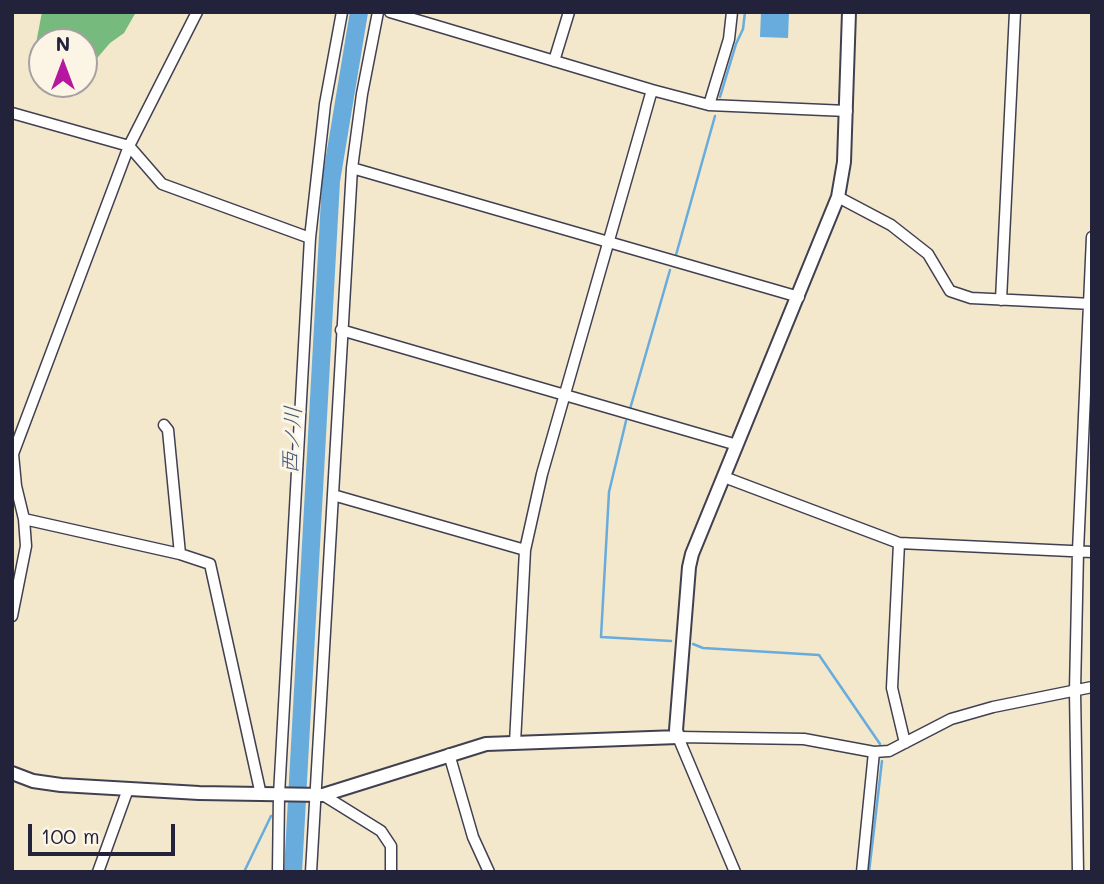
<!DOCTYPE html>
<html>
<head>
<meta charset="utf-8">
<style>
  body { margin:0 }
  #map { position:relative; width:1104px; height:884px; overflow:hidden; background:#f3e7cc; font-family:Mali,sans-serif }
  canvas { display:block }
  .frame { position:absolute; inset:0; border:14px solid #22223b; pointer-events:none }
  .north { position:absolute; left:28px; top:28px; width:70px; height:70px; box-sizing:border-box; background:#fcf5e5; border:2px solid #a5a1a1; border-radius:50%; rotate:0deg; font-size:19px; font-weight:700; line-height:28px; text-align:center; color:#22223b }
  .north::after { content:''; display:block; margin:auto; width:24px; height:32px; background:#b5179e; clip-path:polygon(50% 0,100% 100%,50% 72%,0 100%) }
  .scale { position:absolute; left:28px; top:824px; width:147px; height:32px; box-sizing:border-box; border:4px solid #22223b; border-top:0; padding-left:9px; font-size:21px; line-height:24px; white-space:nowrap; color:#22223b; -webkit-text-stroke:5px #fcf5e5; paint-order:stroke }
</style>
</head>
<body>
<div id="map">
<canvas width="1104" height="884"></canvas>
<div class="frame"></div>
<div class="north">N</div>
<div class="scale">100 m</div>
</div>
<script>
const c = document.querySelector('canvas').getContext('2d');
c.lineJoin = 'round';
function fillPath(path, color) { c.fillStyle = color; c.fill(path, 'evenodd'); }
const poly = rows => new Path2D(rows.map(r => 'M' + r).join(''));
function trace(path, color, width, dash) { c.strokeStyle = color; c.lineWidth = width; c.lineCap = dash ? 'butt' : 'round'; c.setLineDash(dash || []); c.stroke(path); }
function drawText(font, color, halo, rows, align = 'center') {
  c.font = font + ' Mali,"Klee One",sans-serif'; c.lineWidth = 6; c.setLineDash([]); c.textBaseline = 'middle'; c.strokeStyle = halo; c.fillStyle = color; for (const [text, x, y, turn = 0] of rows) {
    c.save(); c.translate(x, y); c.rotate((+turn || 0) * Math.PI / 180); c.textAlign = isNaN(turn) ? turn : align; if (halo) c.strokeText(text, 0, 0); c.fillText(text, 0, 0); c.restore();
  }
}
const forest = poly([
  [42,12,136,12,124,33,110,43,86,71,84,71,84,42,42,42,42,61,33,59]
]);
const water = poly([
  [761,12,789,12,788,38,760,37]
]);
const stream = poly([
  [720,97,736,44,743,29,745,12],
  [676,255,715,116],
  [630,409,670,270],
  [626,421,609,492,601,637,671,641],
  [693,644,703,648,819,655,880,744],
  [244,872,271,816],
  [869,872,882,761]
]);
const river = poly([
  [293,872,331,181,359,12]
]);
const street = poly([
  [390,12,652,90,709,105,847,111],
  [554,61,569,12],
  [709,105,729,39,732,12],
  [12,113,129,146,162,184,310,238],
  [352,168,799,297],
  [838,197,891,225,928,254,950,291,971,298,1092,304],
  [1001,300,1015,12],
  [341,330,737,445],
  [164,425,168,430,180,554],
  [724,477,899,543,1092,552],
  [333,495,525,550],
  [24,519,180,554,210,564,261,795],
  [899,543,892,688,905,743],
  [12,616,26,546,24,519,16,486,13,454,129,146,197,12],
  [515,743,525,550,542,474,652,90],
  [449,754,473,837,489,872],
  [323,795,381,831,391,846,391,872],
  [98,872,128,789],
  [278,872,279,795,310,238,325,104,342,12],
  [311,872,352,168,362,94,378,12],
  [735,872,678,737,804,739,874,752,889,751,951,719,993,707,1092,687],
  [862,872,874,752],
  [1078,872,1075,691,1078,551,1092,237]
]);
const secondary = poly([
  [12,773,33,781,61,785,199,793,323,795,486,744,678,737,676,730,689,567,692,554,838,197,844,162,849,12]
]);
const waterNames = [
  ["西ノ川",292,440,-87]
];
fillPath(forest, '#76ba7e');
fillPath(water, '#67acdd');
trace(stream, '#67acdd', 2.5);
trace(river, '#67acdd', 18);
trace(street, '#414051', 13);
trace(secondary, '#414051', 16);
trace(street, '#fff', 10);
trace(secondary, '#fff', 12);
drawText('italic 23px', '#3e597c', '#fcf5e5', waterNames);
</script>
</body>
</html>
